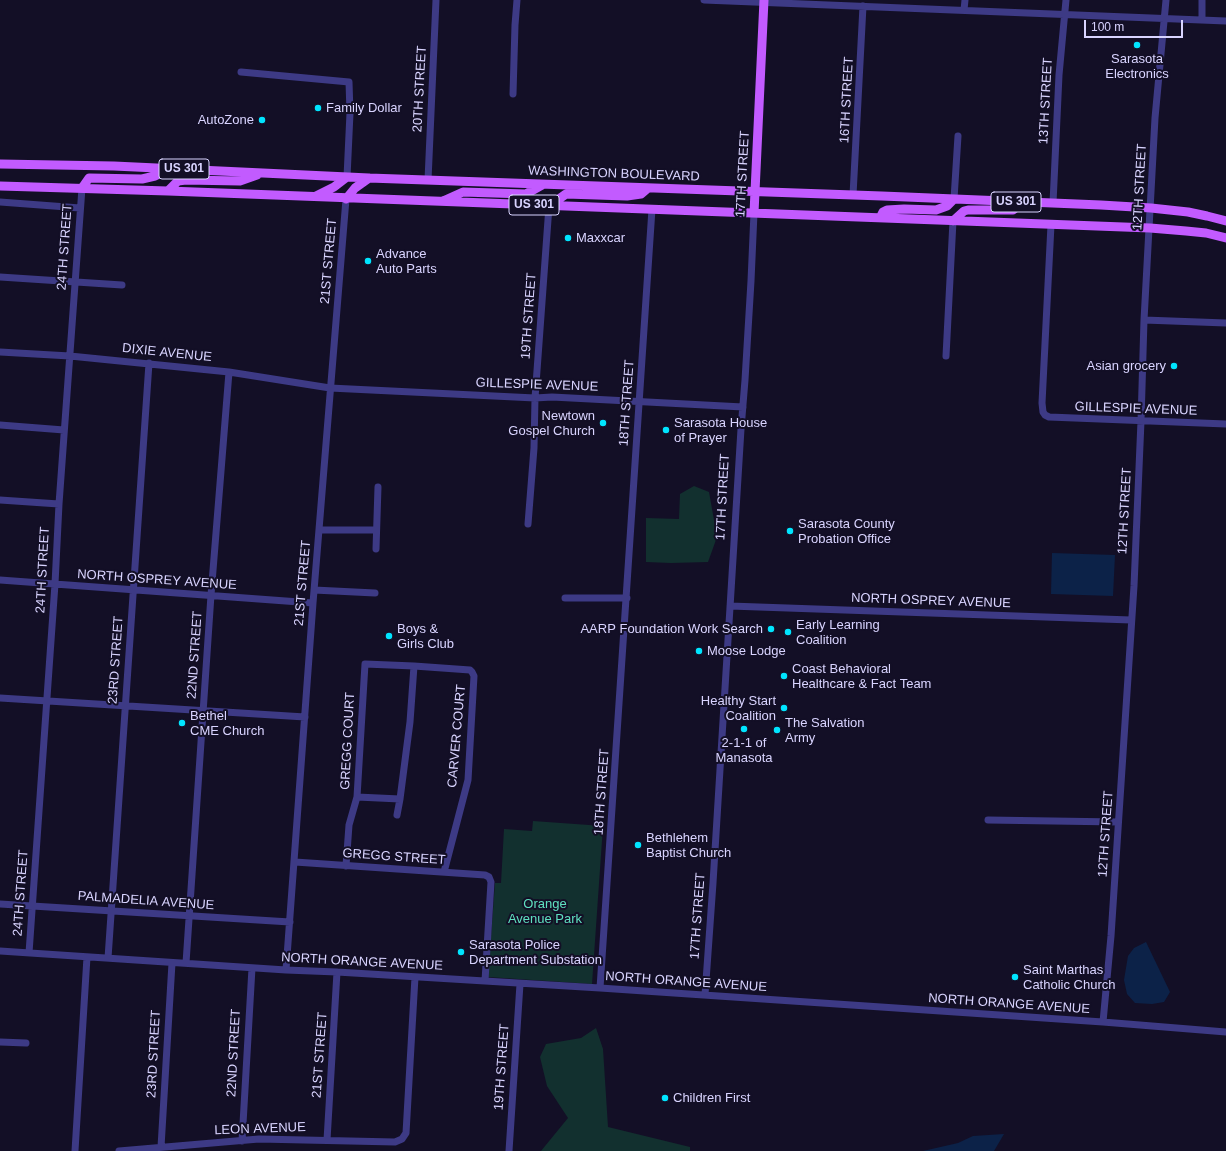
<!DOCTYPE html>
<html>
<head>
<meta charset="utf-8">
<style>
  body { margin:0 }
  #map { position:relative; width:1226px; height:1151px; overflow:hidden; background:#130f26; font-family:Helvetica,sans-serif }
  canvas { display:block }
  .scale { position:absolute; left:1084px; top:20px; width:99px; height:18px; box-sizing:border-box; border:2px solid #d9d4ff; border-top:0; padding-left:5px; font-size:12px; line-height:14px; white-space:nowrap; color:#d9d4ff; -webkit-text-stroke:3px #130f26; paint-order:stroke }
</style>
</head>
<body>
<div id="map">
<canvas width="1226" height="1151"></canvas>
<div class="scale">100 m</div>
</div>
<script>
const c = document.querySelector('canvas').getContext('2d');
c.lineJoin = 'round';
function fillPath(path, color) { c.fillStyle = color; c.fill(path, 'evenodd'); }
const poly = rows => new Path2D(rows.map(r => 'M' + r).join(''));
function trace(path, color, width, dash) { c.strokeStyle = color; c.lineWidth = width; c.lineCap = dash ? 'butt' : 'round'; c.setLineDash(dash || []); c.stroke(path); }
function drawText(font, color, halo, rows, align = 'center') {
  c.font = font + ' Helvetica,sans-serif'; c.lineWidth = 4; c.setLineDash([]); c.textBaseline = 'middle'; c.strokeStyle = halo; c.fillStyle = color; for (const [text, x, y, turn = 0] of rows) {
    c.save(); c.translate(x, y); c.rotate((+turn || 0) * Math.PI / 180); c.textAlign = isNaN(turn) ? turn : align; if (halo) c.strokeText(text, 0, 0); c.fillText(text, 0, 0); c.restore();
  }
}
const green = poly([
  [694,486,709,492,717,537,708,562,671,563,646,562,646,518,679,519,680,494],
  [533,821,603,826,592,984,488,977,495,883,501,883,504,829,532,831],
  [596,1028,603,1049,608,1127,690,1147,690,1151,541,1151,568,1118,547,1086,540,1057,546,1044,581,1038]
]);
const water = poly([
  [1052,553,1115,555,1113,596,1051,594],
  [1146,942,1170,992,1164,1002,1152,1004,1135,1003,1127,994,1124,980,1128,956,1134,948],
  [1004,1134,994,1151,923,1151,958,1143,973,1136]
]);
const minor = poly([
  [704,0,1226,21],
  [964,10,965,0],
  [1202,20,1202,0],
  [241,72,349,82,350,113,347,177],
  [513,94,515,25,517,0],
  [428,180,436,0],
  [853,195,863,6],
  [954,199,958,136],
  [0,202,80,208],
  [1053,203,1059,75,1066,0],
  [1051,225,1042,403,1043,412,1045,415,1049,417,1226,424],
  [0,277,122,285],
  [1144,320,1226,323],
  [0,352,70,356,229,372,330,388,535,398,552,397,743,407],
  [946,356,953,221],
  [0,425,64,430],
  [0,500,59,504],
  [528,524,534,448,535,398,549,206],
  [320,530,376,530],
  [376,549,378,487],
  [0,580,313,603],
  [314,590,375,593],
  [565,598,627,598],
  [730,606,1131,620],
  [0,698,305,717],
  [357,797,400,799],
  [397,815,400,799,410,722,414,666],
  [988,820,1118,822],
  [295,862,485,875,489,877,491,882,485,981],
  [346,866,349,825,357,797,365,664,414,666,470,670,472,672,474,676,468,780,444,872],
  [0,904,290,922],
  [0,951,286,970,337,972,600,988,1103,1022,1226,1032],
  [29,953,55,584,59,504,82,188],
  [108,958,149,363],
  [186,963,211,595,229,372],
  [286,970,313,603,346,199],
  [600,988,652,209],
  [705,995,713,883,741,429,745,380,751,281,754,213],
  [1103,1022,1111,936,1134,586,1141,421,1144,320,1155,118,1166,0],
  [0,1042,26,1043],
  [327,1140,337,972],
  [242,1141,252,968],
  [161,1147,172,963],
  [75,1151,87,957],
  [119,1151,259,1139,395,1142,402,1139,406,1133,415,977],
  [509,1151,520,984]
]);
const major = poly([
  [0,164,114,166,369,178,882,196,1101,205,1151,208,1188,212,1207,216,1226,221],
  [0,186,168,191,1150,228,1186,231,1206,233,1226,238],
  [82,188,89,178,142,179,155,176,169,169],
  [168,191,178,181,186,180,240,181,257,175],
  [316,196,334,187,347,177],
  [346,199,355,188,369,178],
  [443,201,463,192,526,194,542,185],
  [549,206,566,194,627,196,641,194,648,188],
  [754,213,764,0],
  [880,218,883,212,887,210,904,209,936,210,947,206,954,199],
  [953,221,964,211,968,210,1013,210,1023,202]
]);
const markers = [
  [1137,45,4,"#00e5ff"],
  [318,108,4,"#00e5ff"],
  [262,120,4,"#00e5ff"],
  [568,238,4,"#00e5ff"],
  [368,261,4,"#00e5ff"],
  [1174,366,4,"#00e5ff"],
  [603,423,4,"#00e5ff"],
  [666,430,4,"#00e5ff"],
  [790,531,4,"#00e5ff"],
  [771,629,4,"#00e5ff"],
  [788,632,4,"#00e5ff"],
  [389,636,4,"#00e5ff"],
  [699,651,4,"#00e5ff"],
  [784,676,4,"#00e5ff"],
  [784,708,4,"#00e5ff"],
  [182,723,4,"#00e5ff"],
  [744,729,4,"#00e5ff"],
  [777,730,4,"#00e5ff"],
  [638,845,4,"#00e5ff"],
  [461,952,4,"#00e5ff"],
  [1015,977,4,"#00e5ff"],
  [665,1098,4,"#00e5ff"]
];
const shields = [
  [184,169,50],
  [1016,202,50],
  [534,205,50]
];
const shieldNames = [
  ["US 301",184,169],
  ["US 301",1016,202],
  ["US 301",534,205]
];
const poiNames = [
  ["Sarasota",1137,59,"center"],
  ["Electronics",1137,74,"center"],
  ["Family Dollar",326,108],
  ["AutoZone",254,120,"right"],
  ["Maxxcar",576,238],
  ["Advance",376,254],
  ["Auto Parts",376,269],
  ["Asian grocery",1166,366,"right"],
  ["Newtown",595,416,"right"],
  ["Gospel Church",595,431,"right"],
  ["Sarasota House",674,423],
  ["of Prayer",674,438],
  ["Sarasota County",798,524],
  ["Probation Office",798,539],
  ["Early Learning",796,625],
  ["Coalition",796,640],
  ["Boys &",397,629],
  ["Girls Club",397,644],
  ["AARP Foundation Work Search",763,629,"right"],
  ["Moose Lodge",707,651],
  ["Coast Behavioral",792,669],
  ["Healthcare & Fact Team",792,684],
  ["Healthy Start",776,701,"right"],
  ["Coalition",776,716,"right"],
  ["Bethel",190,716],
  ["CME Church",190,731],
  ["The Salvation",785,723],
  ["Army",785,738],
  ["2-1-1 of",744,743,"center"],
  ["Manasota",744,758,"center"],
  ["Bethlehem",646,838],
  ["Baptist Church",646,853],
  ["Sarasota Police",469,945],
  ["Department Substation",469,960],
  ["Saint Marthas",1023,970],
  ["Catholic Church",1023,985],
  ["Children First",673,1098]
];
const streetNames = [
  ["20TH STREET",420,89,-87],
  ["16TH STREET",847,100,-87],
  ["13TH STREET",1046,101,-87],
  ["WASHINGTON BOULEVARD",614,174,2],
  ["17TH STREET",743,174,-87],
  ["12TH STREET",1140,187,-87],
  ["24TH STREET",65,247,-86],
  ["21ST STREET",329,261,-85],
  ["19TH STREET",529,316,-86],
  ["DIXIE AVENUE",167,353,6],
  ["GILLESPIE AVENUE",537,385,2],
  ["18TH STREET",627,403,-86],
  ["GILLESPIE AVENUE",1136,409,2],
  ["17TH STREET",723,497,-87],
  ["12TH STREET",1125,511,-87],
  ["24TH STREET",43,570,-87],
  ["NORTH OSPREY AVENUE",157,580,4],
  ["21ST STREET",303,583,-85],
  ["NORTH OSPREY AVENUE",931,601,2],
  ["22ND STREET",195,655,-86],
  ["23RD STREET",116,660,-86],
  ["CARVER COURT",457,736,-85],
  ["GREGG COURT",348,741,-87],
  ["18TH STREET",602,792,-86],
  ["12TH STREET",1106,834,-86],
  ["GREGG STREET",394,857,4],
  ["24TH STREET",21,893,-86],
  ["PALMADELIA AVENUE",146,901,4],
  ["17TH STREET",698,916,-86],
  ["NORTH ORANGE AVENUE",362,962,3],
  ["NORTH ORANGE AVENUE",686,982,4],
  ["NORTH ORANGE AVENUE",1009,1004,4],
  ["22ND STREET",234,1053,-87],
  ["23RD STREET",154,1054,-87],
  ["21ST STREET",320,1055,-86],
  ["19TH STREET",502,1067,-86],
  ["LEON AVENUE",260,1129,-2]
];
const parkNames = [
  ["Orange",545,904],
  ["Avenue Park",545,919]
];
fillPath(green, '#12302f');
fillPath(water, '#0c2248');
trace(minor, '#3d3a85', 7);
trace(major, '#c25bff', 9);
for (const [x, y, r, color] of markers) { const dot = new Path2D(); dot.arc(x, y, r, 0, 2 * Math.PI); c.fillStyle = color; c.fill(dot); trace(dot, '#130f26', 1.5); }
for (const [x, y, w] of shields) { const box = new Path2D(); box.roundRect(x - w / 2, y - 10, w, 20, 3); c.fillStyle = '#130f26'; c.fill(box); trace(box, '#d9d4ff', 1); }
drawText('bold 12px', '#d9d4ff', null, shieldNames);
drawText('13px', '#d9d4ff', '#130f26', poiNames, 'left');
drawText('13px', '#d9d4ff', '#130f26', streetNames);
drawText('13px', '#5fe0c0', '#130f26', parkNames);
</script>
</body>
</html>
